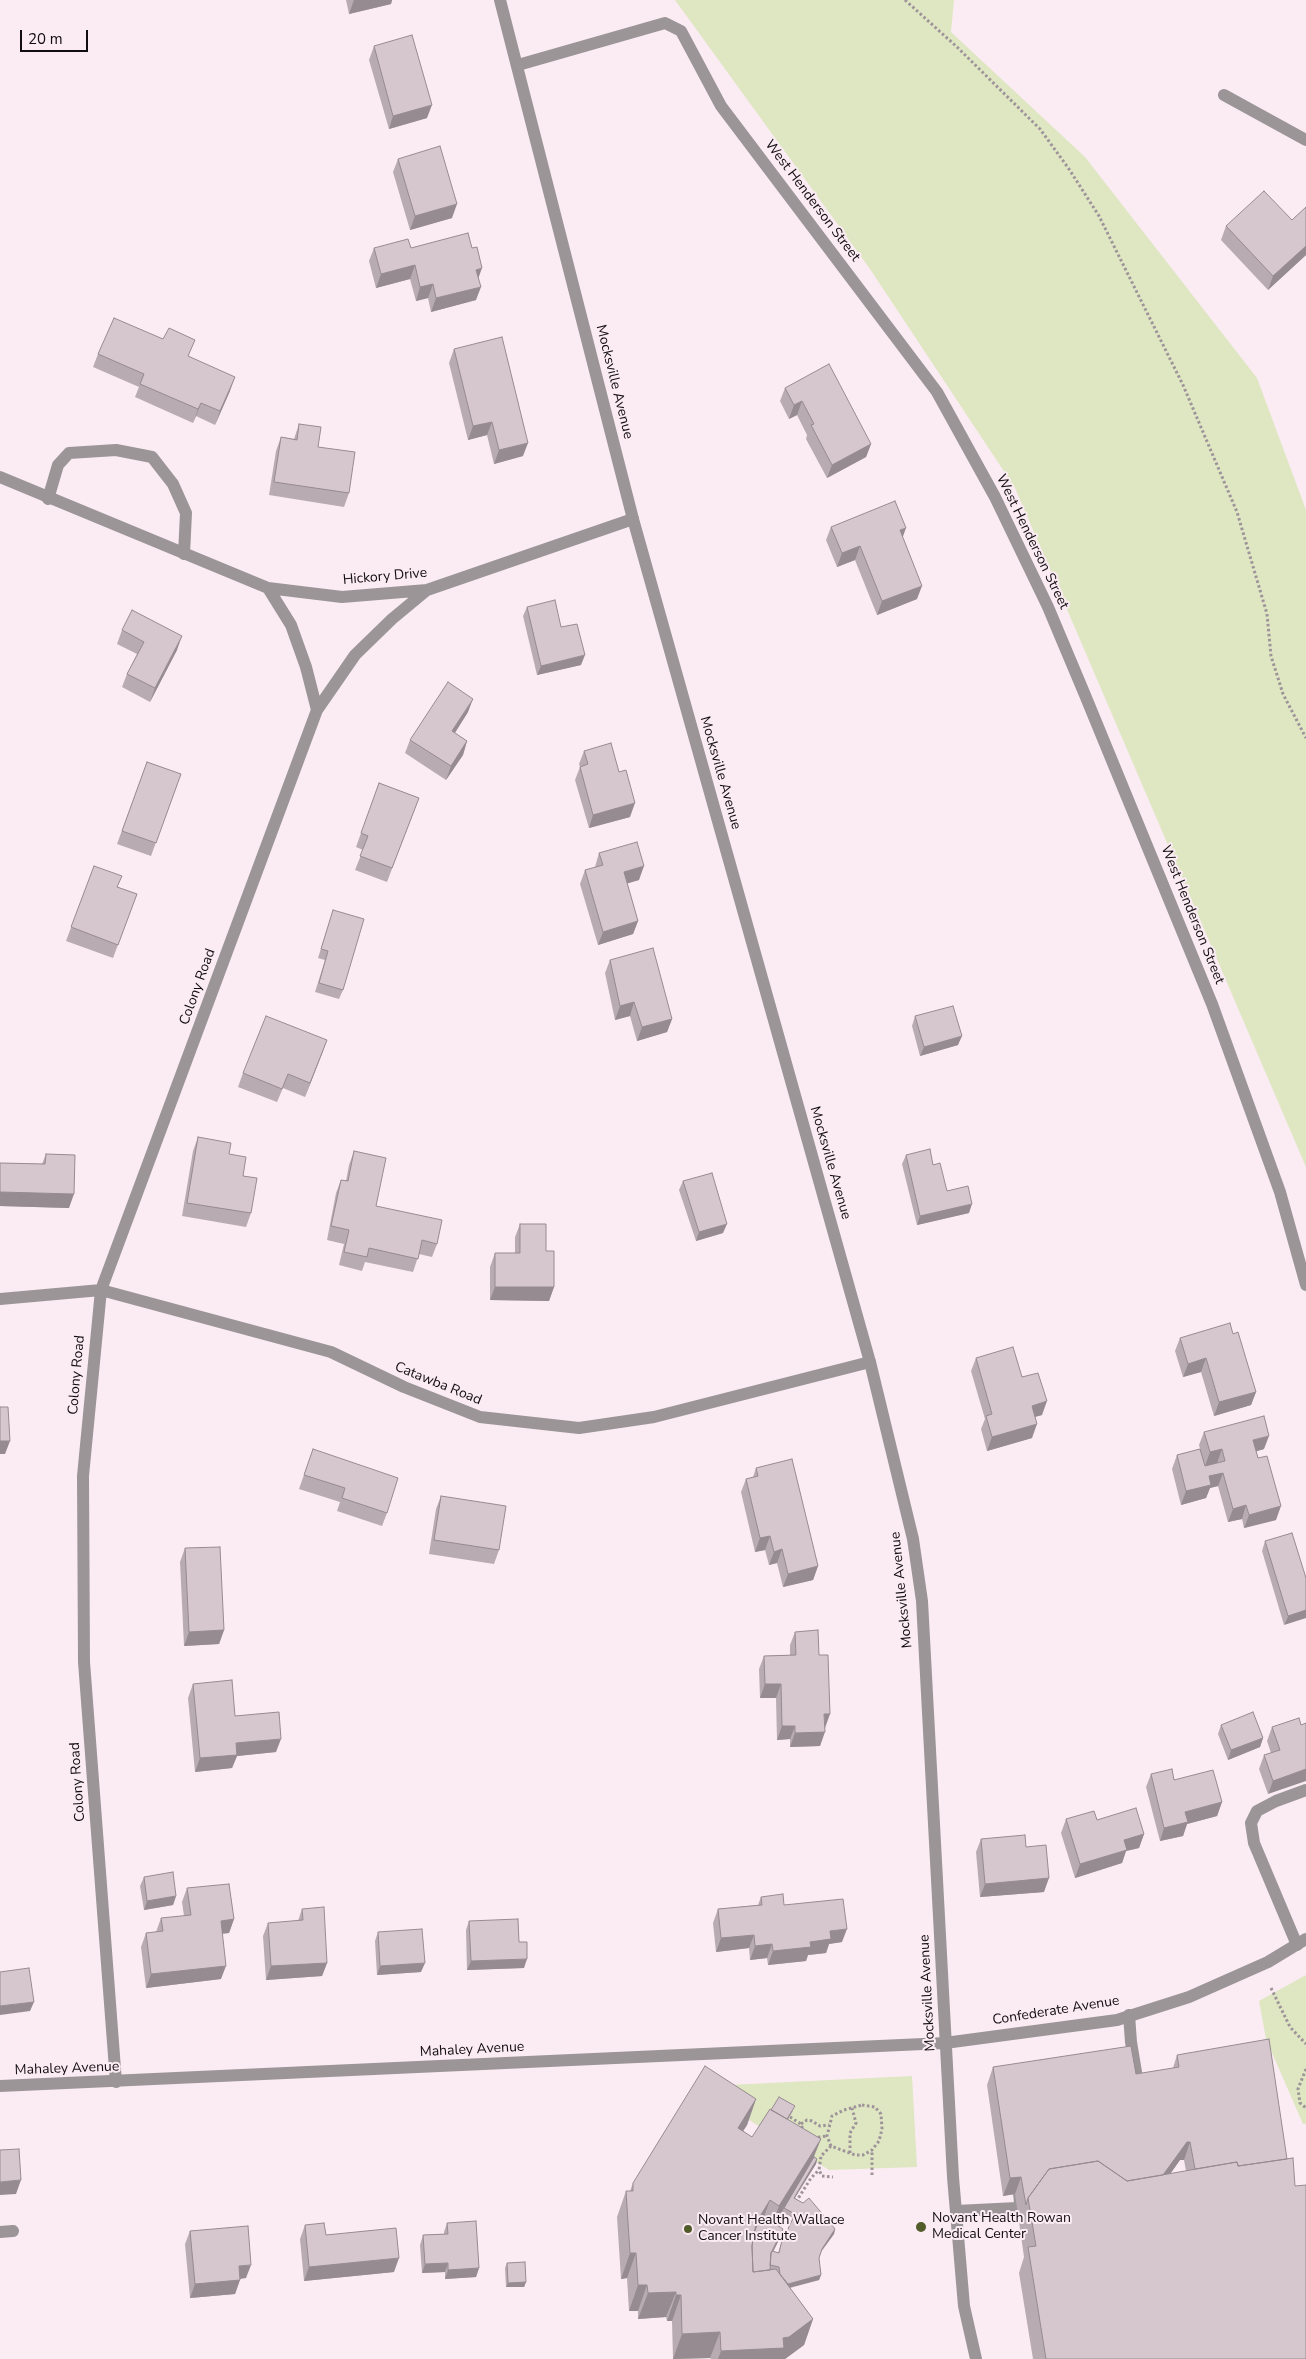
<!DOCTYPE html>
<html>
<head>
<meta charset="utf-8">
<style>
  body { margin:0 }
  #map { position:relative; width:1306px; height:2359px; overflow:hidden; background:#fbecf3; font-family:"Nunito Sans",sans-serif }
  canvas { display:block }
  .scale { position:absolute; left:20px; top:30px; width:68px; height:22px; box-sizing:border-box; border:2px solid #120d10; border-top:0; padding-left:6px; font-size:15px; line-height:18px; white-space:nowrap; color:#120d10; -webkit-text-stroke:4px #fbecf3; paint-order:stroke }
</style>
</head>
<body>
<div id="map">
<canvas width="1306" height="2359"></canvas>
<div class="scale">20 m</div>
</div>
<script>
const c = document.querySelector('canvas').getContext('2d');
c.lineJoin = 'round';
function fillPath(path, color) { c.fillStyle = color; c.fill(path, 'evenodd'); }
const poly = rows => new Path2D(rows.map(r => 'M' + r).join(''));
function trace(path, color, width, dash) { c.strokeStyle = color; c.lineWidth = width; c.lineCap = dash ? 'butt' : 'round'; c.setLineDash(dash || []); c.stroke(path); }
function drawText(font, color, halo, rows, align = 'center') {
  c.font = font + ' "Nunito Sans",sans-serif'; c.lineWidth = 4; c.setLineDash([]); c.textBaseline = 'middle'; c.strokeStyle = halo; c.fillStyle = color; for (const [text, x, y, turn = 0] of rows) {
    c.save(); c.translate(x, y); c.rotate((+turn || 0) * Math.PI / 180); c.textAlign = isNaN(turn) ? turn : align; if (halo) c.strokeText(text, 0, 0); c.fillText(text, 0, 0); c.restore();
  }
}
const green = poly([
  [675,0,954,0,951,32,1085,157,1257,378,1306,510,1306,1167,1015,488,870,269],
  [1306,1975,1306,2124,1303,2124,1266,2039,1259,2001],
  [912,2076,917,2167,829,2170,730,2108,729,2085]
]);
const path = poly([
  [905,0,957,47,1040,129,1069,169,1099,216,1183,385,1237,512,1267,614,1271,656,1283,694,1306,738],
  [1271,1988,1290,2027,1306,2044],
  [1306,2069,1298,2089,1300,2103,1306,2108],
  [862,2105,875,2107,881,2114,882,2129,879,2141,872,2150,863,2155,855,2155,831,2146,827,2136,832,2116,844,2110,862,2105],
  [790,2117,801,2124,803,2130],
  [801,2124,807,2120,812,2121,820,2126,829,2125],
  [813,2138,827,2136],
  [831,2146,821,2156,819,2170,822,2176,833,2177],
  [850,2153,850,2133,856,2123,852,2108],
  [872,2175,872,2151],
  [796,2202,811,2178,819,2170]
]);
const service = poly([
  [48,499,58,465,69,453,116,450,152,457,173,484,186,513,184,554],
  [1297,1945,1254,1843,1251,1823,1257,1811,1276,1801,1306,1790],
  [1129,2015,1131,2042,1139,2090],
  [956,2211,1017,2208,1020,2203,1019,2193],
  [0,2232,13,2231]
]);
const minor = poly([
  [518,65,665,23,681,31,721,106,937,392,995,497,1048,607,1085,695,1212,1004,1280,1192,1306,1285],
  [1224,95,1306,140],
  [0,477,268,588,342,597,427,590,633,519],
  [268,588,291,625,306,667,317,710],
  [0,1299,101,1290,331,1352,404,1387,480,1417,579,1428,654,1417,870,1362],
  [116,2082,84,1662,83,1476,101,1290,317,710,355,655,392,619,427,590]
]);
const tertiary = poly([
  [500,0,633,519,870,1362,913,1539,922,1601,953,2177,964,2306,976,2359],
  [0,2086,945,2043,1117,2020,1189,1997,1268,1962,1306,1939]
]);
const wall = poly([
  [346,0,392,0,391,4,349,14],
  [374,46,427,118,389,129,369,60],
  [398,159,452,218,410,230,393,172],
  [1306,207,1306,255,1268,290,1221,240,1226,226,1292,220],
  [374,248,411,248,478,278,476,300,431,312,428,298,416,301,410,279,376,288,369,261],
  [454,349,523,456,494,464,487,435,468,440,449,363],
  [98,354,189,357,230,391,215,425,196,416,193,423,135,397,139,387,93,367],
  [785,388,871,444,866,457,827,478,806,439,807,435,797,415,789,419,780,401],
  [299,424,349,493,344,507,269,495,276,451,281,437,294,439],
  [831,527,902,537,917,599,877,615,855,560,837,567,826,540],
  [527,607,561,627,581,665,537,675,523,616],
  [122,630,177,650,150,702,122,687,127,674,137,654,117,644],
  [468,712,455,733,467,741,463,755,446,780,405,753,410,740],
  [584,751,619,772,630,817,589,828,575,780,580,767,579,764],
  [147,762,181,774,151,856,117,844],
  [379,783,419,798,387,882,355,870,363,850,356,847],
  [599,853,639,880,627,883,638,921,633,934,598,945,580,884,585,870,595,867],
  [94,866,118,887,137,894,113,958,66,941],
  [333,910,343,990,339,999,315,992,325,960,318,958],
  [610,960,672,1019,667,1032,637,1041,630,1016,615,1020,605,973],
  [915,1016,958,1045,920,1056,912,1026],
  [327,1040,305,1097,283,1088,277,1102,238,1087,243,1073],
  [198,1137,229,1154,243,1176,251,1213,246,1227,182,1216,193,1151],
  [354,1151,376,1206,437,1244,432,1257,419,1254,413,1272,365,1262,362,1271,339,1265,344,1244,327,1240,336,1193,341,1180,346,1181,349,1165],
  [46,1154,69,1208,0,1206,0,1163,42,1164],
  [906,1155,947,1191,969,1213,917,1225,902,1164],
  [683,1181,723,1233,696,1241,679,1190],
  [520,1224,546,1251,554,1287,549,1301,490,1300,490,1267,495,1253,515,1253,515,1237],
  [1233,1334,1256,1392,1251,1405,1214,1416,1201,1372,1183,1377,1175,1351,1180,1338],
  [976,1358,1022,1377,1042,1415,1035,1417,1032,1438,987,1451,981,1429,985,1419,971,1371],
  [1204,1432,1264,1449,1256,1451,1276,1520,1244,1528,1242,1519,1228,1522,1218,1486,1210,1488,1206,1498,1181,1505,1172,1469,1177,1455,1200,1449,1199,1445],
  [313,1449,387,1513,382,1526,337,1511,340,1502,299,1489],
  [756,1468,818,1566,813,1580,783,1587,777,1563,769,1565,765,1550,755,1552,741,1492,746,1479,753,1477],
  [441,1496,499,1550,494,1564,429,1554,436,1509],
  [1265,1541,1306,1578,1284,1625,1262,1551],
  [185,1548,224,1630,219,1644,184,1646,180,1562],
  [795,1632,819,1655,825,1728,820,1746,790,1747,790,1739,777,1740,776,1698,760,1698,759,1669,764,1656,790,1655,790,1645],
  [193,1684,235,1716,276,1752,237,1756,232,1768,195,1772,188,1698],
  [1221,1725,1263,1738,1260,1747,1228,1760,1218,1734],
  [1301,1725,1268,1794,1259,1769,1264,1755,1271,1753,1267,1741,1272,1727],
  [1151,1774,1174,1780,1222,1802,1217,1816,1187,1824,1183,1836,1160,1841,1146,1787],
  [1066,1819,1097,1820,1144,1834,1139,1848,1126,1851,1122,1863,1075,1878,1061,1833],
  [981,1839,1026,1847,1044,1892,980,1897,976,1852],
  [144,1877,176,1896,173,1905,144,1910,140,1886],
  [187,1888,234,1919,229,1933,222,1934,221,1979,146,1988,141,1947,146,1933,156,1932,161,1918,184,1916,182,1902],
  [761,1897,784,1905,842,1942,829,1944,826,1953,808,1955,806,1961,768,1965,767,1958,750,1960,749,1948,716,1952,713,1923,718,1909,758,1905],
  [302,1909,327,1963,322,1976,266,1980,263,1936,268,1923,298,1921],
  [469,1921,519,1942,524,1968,467,1970,466,1930],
  [378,1932,421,1972,377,1975,375,1941],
  [1177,2055,1287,2159,1295,2186,1306,2359,1033,2359,1019,2273,1024,2257,1015,2194,1003,2196,987,2085,993,2067,1136,2074,1173,2068],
  [1180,2160,1184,2160,1186,2171,1170,2174],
  [756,2099,747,2125,743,2131,752,2137,771,2110,793,2111,788,2120,814,2157,817,2159,816,2164,795,2198,835,2229,834,2234,821,2252,819,2258,821,2275,819,2280,790,2288,813,2319,804,2345,785,2359,711,2359,710,2358,673,2359,672,2321,667,2321,666,2317,638,2319,638,2311,629,2311,627,2278,621,2279,617,2217,626,2191,630,2191,633,2183],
  [782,2212,793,2218,781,2244,778,2253,773,2251,780,2238,775,2224],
  [447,2223,479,2268,476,2277,445,2279,445,2272,422,2273,420,2245,423,2235,444,2234,444,2232],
  [305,2225,326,2235,394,2272,304,2281,300,2239],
  [190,2231,246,2278,240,2279,235,2294,190,2298,185,2244],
  [507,2263,526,2282,524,2287,506,2287,505,2268]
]);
const shadedWall = poly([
  [354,0,392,0,391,4,349,14],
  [432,105,427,118,389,129,393,116],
  [457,204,452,218,410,230,415,216],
  [1306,246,1306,255,1268,290,1273,276],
  [415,265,410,279,376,288,381,274],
  [482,268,477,282,476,270],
  [433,284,428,298,416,301,420,287],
  [481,287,476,300,431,312,436,298],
  [235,377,230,391,215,425,220,411],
  [802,401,797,415,789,419,794,405],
  [201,403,196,416,193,423,198,409],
  [492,422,487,435,468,440,473,426],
  [528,443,523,456,494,464,499,450],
  [871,444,866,457,827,478,832,465],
  [906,528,901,542,900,530],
  [860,546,855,560,837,567,842,553],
  [922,586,917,599,877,615,882,601],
  [182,636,177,650,150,702,155,688],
  [585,655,581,665,537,675,541,666],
  [473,699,468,712,447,745,452,731],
  [467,741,463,755,446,780,451,766],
  [635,803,630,817,589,828,593,815],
  [644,866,639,880,619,886,624,872],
  [638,921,633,934,598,945,603,932],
  [634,1002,630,1016,615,1020,620,1006],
  [672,1019,667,1032,637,1041,642,1027],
  [962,1036,958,1045,920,1056,924,1047],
  [327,1040,322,1054,305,1097,310,1083],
  [0,1192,74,1194,69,1208,0,1206],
  [972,1204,969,1213,917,1225,920,1216],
  [727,1224,723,1233,696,1241,699,1232],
  [495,1287,554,1287,549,1301,490,1300],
  [1206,1358,1201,1372,1183,1377,1188,1364],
  [1256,1392,1251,1405,1214,1416,1219,1402],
  [1047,1401,1042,1415,1027,1419,1032,1406],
  [1037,1424,1032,1438,987,1451,992,1437],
  [1269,1436,1264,1449,1248,1454,1253,1440],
  [0,1441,10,1441,5,1454,0,1454],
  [1222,1449,1217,1463,1205,1466,1210,1452],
  [1223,1473,1218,1486,1210,1488,1206,1498,1181,1505,1186,1491,1209,1476],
  [1246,1505,1242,1519,1228,1522,1233,1509],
  [1281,1506,1276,1520,1244,1528,1249,1515],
  [770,1536,765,1550,755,1552,760,1538],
  [782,1549,777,1563,769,1565,774,1552],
  [818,1566,813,1580,783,1587,788,1574],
  [1306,1610,1306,1618,1284,1625,1288,1616],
  [224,1630,219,1644,184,1646,189,1632],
  [765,1684,781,1684,776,1698,760,1698],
  [824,1714,830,1714,825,1728],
  [782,1726,795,1726,790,1739,777,1740],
  [825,1732,820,1746,790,1747,795,1733],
  [1263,1738,1260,1747,1228,1760,1231,1750],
  [281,1739,276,1752,237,1756,232,1768,195,1772,200,1758,236,1743],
  [1306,1769,1306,1781,1268,1794,1273,1781],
  [1222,1802,1217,1816,1187,1824,1183,1836,1160,1841,1164,1828,1185,1812],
  [1144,1834,1139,1848,1126,1851,1122,1863,1075,1878,1080,1864,1124,1840],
  [1049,1878,1044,1892,980,1897,985,1884],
  [176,1896,173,1905,144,1910,147,1901],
  [234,1919,229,1933,216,1934,221,1921],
  [847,1929,842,1942,829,1944,826,1953,808,1955,806,1961,768,1965,773,1951,810,1942,830,1931],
  [754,1935,749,1948,716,1952,721,1938],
  [772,1944,767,1958,750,1960,755,1946],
  [527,1959,524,1968,467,1970,471,1961],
  [327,1963,322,1976,266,1980,271,1966],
  [425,1963,421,1972,377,1975,380,1966],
  [226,1966,221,1979,146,1988,151,1974],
  [34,2002,30,2011,0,2015,0,2006],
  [756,2099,747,2125,729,2153,738,2128],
  [821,2139,811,2164,784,2208,782,2212,770,2232,779,2206],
  [1187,2142,1190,2142,1184,2160,1180,2160,1161,2187,1161,2177],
  [817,2159,816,2164,792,2202,794,2198],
  [1021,2177,1015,2194,1003,2196,1010,2178],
  [21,2180,16,2194,0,2195,0,2182],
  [770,2200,761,2225,747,2249,756,2223],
  [783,2229,780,2238,768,2262,771,2253],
  [835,2229,834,2234,820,2253,822,2249],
  [630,2253,636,2253,627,2278,621,2279],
  [399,2258,394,2272,304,2281,309,2267],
  [448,2263,445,2272,422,2273,425,2264],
  [251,2265,246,2278,234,2279,239,2266],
  [479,2268,476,2277,445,2279,448,2270],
  [821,2275,819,2280,780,2290,782,2286],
  [240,2280,235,2294,190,2298,195,2284],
  [526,2282,524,2287,506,2287,508,2283],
  [638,2285,647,2285,638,2311,629,2311],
  [676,2292,666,2317,638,2319,648,2293],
  [676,2295,681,2295,672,2321,667,2321],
  [813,2319,804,2345,785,2359,718,2359,721,2351,783,2338],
  [720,2332,710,2358,673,2359,682,2334]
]);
const building = poly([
  [412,35,432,105,393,116,374,46,412,35],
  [440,146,457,204,415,216,398,159,440,146],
  [1264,191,1292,220,1306,207,1306,246,1273,276,1226,226,1264,191],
  [468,233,472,248,477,247,482,268,476,270,481,287,436,298,433,284,420,287,415,265,381,274,374,248,408,239,411,248,468,233],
  [114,318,163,339,169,328,195,340,188,356,235,377,220,411,201,403,198,409,140,384,144,374,98,354,114,318],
  [502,337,528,443,499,450,492,422,473,426,454,349,502,337],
  [829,364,871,444,832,465,811,425,814,424,802,401,794,405,785,388,829,364],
  [299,424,321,427,318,447,355,452,349,493,274,482,281,437,297,440,299,424],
  [895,501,906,528,900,530,922,586,882,601,860,546,842,553,831,527,895,501],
  [555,600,561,627,577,624,585,655,541,666,527,607,555,600],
  [132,610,182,636,155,688,127,674,144,642,122,630,132,610],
  [448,682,473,699,452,731,467,741,451,766,410,740,448,682],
  [611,743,619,772,626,770,635,803,593,815,580,767,588,764,584,751,611,743],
  [147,762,181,774,156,843,122,831,147,762],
  [379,783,419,798,392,868,360,856,368,836,361,833,379,783],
  [637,842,644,866,624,872,638,921,603,932,585,870,603,865,599,853,637,842],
  [94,866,122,876,117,887,137,894,118,945,71,927,94,866],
  [333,910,364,919,343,990,319,983,328,951,321,949,333,910],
  [653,948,672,1019,642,1027,634,1002,620,1006,610,960,653,948],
  [953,1006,962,1036,924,1047,915,1016,953,1006],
  [266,1016,327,1040,310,1083,288,1074,282,1089,243,1073,266,1016],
  [198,1137,231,1143,229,1154,246,1157,243,1176,257,1178,251,1213,187,1203,198,1137],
  [930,1149,933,1165,940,1163,947,1191,968,1186,972,1204,920,1216,906,1155,930,1149],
  [354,1151,386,1158,376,1206,442,1220,437,1244,422,1240,418,1259,369,1248,367,1257,344,1252,349,1230,331,1226,341,1180,348,1181,354,1151],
  [46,1154,75,1155,74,1194,0,1192,0,1163,45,1164,46,1154],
  [712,1173,727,1224,699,1232,683,1181,712,1173],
  [520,1224,546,1224,546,1251,554,1251,554,1287,495,1287,495,1253,520,1253,520,1224],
  [1230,1323,1233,1334,1238,1332,1256,1392,1219,1402,1206,1358,1188,1364,1180,1338,1230,1323],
  [1013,1347,1022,1377,1038,1373,1047,1401,1032,1406,1037,1424,992,1437,986,1416,992,1414,976,1358,1013,1347],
  [0,1407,8,1407,10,1441,0,1441,0,1407],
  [1264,1416,1269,1436,1253,1440,1258,1458,1267,1456,1281,1506,1249,1515,1246,1505,1233,1509,1223,1473,1209,1476,1211,1485,1186,1491,1177,1455,1200,1449,1205,1466,1225,1461,1222,1449,1210,1452,1204,1432,1264,1416],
  [313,1449,398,1478,387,1513,342,1498,345,1488,304,1475,313,1449],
  [792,1459,818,1566,788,1574,782,1549,774,1552,770,1536,760,1538,746,1479,758,1476,756,1468,792,1459],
  [441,1496,506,1506,499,1550,434,1540,441,1496],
  [1292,1533,1306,1578,1306,1610,1288,1616,1265,1541,1292,1533],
  [220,1547,224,1630,189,1632,185,1548,220,1547],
  [818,1630,819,1655,828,1655,830,1714,824,1714,825,1732,795,1733,795,1726,782,1726,781,1684,765,1684,764,1656,796,1655,795,1632,818,1630],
  [232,1680,235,1716,279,1712,281,1739,236,1743,237,1755,200,1758,193,1684,232,1680],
  [1253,1712,1263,1738,1231,1750,1221,1725,1253,1712],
  [1299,1718,1301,1725,1306,1723,1306,1769,1273,1781,1264,1755,1280,1750,1272,1727,1299,1718],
  [1172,1769,1174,1780,1213,1770,1222,1802,1185,1812,1188,1822,1164,1828,1151,1774,1172,1769],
  [1136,1808,1144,1834,1124,1840,1127,1850,1080,1864,1066,1819,1094,1811,1097,1820,1136,1808],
  [1025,1835,1026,1847,1046,1845,1049,1878,985,1884,981,1839,1025,1835],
  [173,1872,176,1896,147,1901,144,1877,173,1872],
  [229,1884,234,1919,221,1921,226,1966,151,1974,146,1933,163,1931,161,1918,191,1915,187,1888,229,1884],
  [783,1894,784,1905,843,1899,847,1929,830,1931,831,1939,810,1942,811,1947,773,1951,772,1944,755,1946,754,1935,721,1938,718,1909,762,1905,761,1897,783,1894],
  [324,1907,327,1963,271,1966,268,1923,303,1920,302,1909,324,1907],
  [518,1919,519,1942,527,1942,527,1959,471,1961,469,1921,518,1919],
  [422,1929,425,1963,380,1966,378,1932,422,1929],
  [29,1968,34,2002,0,2006,0,1972,29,1968],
  [1269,2039,1287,2159,1238,2166,1237,2162,1195,2169,1190,2142,1187,2142,1163,2175,1127,2181,1098,2161,1049,2169,1028,2198,1026,2205,1021,2177,1010,2178,993,2067,1131,2046,1136,2074,1179,2067,1177,2055,1269,2039],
  [705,2066,756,2099,738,2128,752,2137,770,2109,821,2139,779,2206,770,2200,756,2223,752,2246,753,2272,776,2269,813,2319,789,2337,783,2338,784,2348,721,2351,720,2332,682,2334,681,2295,676,2295,676,2292,648,2293,647,2285,638,2285,636,2253,630,2253,626,2191,633,2191,633,2183,705,2066],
  [779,2097,795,2106,787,2119,771,2110,779,2097],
  [19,2149,21,2180,0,2182,0,2150,19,2149],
  [814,2157,817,2159,794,2198,803,2203,809,2198,835,2229,822,2249,819,2258,821,2275,788,2284,780,2274,779,2267,770,2265,771,2253,772,2251,779,2253,781,2244,795,2214,784,2208,814,2157],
  [1293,2158,1295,2186,1306,2185,1306,2359,1046,2359,1028,2247,1036,2246,1028,2198,1049,2169,1098,2161,1127,2181,1237,2162,1238,2166,1293,2158],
  [764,2216,783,2229,771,2253,770,2270,753,2272,752,2246,754,2233,758,2223,764,2216],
  [476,2221,479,2268,448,2270,448,2263,425,2264,423,2235,448,2234,447,2223,476,2221],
  [324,2223,326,2235,396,2228,399,2258,309,2267,305,2225,324,2223],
  [248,2226,251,2265,239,2266,240,2280,195,2284,190,2231,248,2226],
  [525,2262,526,2282,508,2283,507,2263,525,2262]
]);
const markers = [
  [921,2227,6,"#525b2a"],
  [688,2229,5,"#525b2a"]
];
const streetNames = [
  ["West Henderson Street",812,201,53],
  ["Mocksville Avenue",614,382,76],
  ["West Henderson Street",1032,542,64],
  ["Hickory Drive",385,577,-5],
  ["Mocksville Avenue",720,773,74],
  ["West Henderson Street",1192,915,68],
  ["Colony Road",198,987,-70],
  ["Mocksville Avenue",830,1163,74],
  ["Colony Road",77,1375,-85],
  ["Catawba Road",438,1384,22],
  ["Mocksville Avenue",902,1590,-96],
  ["Colony Road",78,1782,-94],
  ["Mocksville Avenue",928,1993,-93],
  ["Confederate Avenue",1056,2011,-9],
  ["Mahaley Avenue",472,2050,-3],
  ["Mahaley Avenue",67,2069,-2]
];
const poiNames = [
  ["Novant Health Rowan",932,2219],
  ["Medical Center",932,2235],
  ["Novant Health Wallace",698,2221],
  ["Cancer Institute",698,2237]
];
fillPath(green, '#dee6c2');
trace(path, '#9e9399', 3, [2.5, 2.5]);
trace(service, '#9b9598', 12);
trace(minor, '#9b9598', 12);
trace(tertiary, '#9b9598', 12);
fillPath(wall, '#b8abb1');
fillPath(shadedWall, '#968b90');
fillPath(building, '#d6c7ce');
trace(building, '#968b90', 1);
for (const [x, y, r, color] of markers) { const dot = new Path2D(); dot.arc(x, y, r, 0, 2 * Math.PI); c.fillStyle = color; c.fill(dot); trace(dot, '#fbecf3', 2); }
drawText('14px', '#120d10', '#fbecf3', streetNames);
drawText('14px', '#120d10', '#fbecf3', poiNames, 'left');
</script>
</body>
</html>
